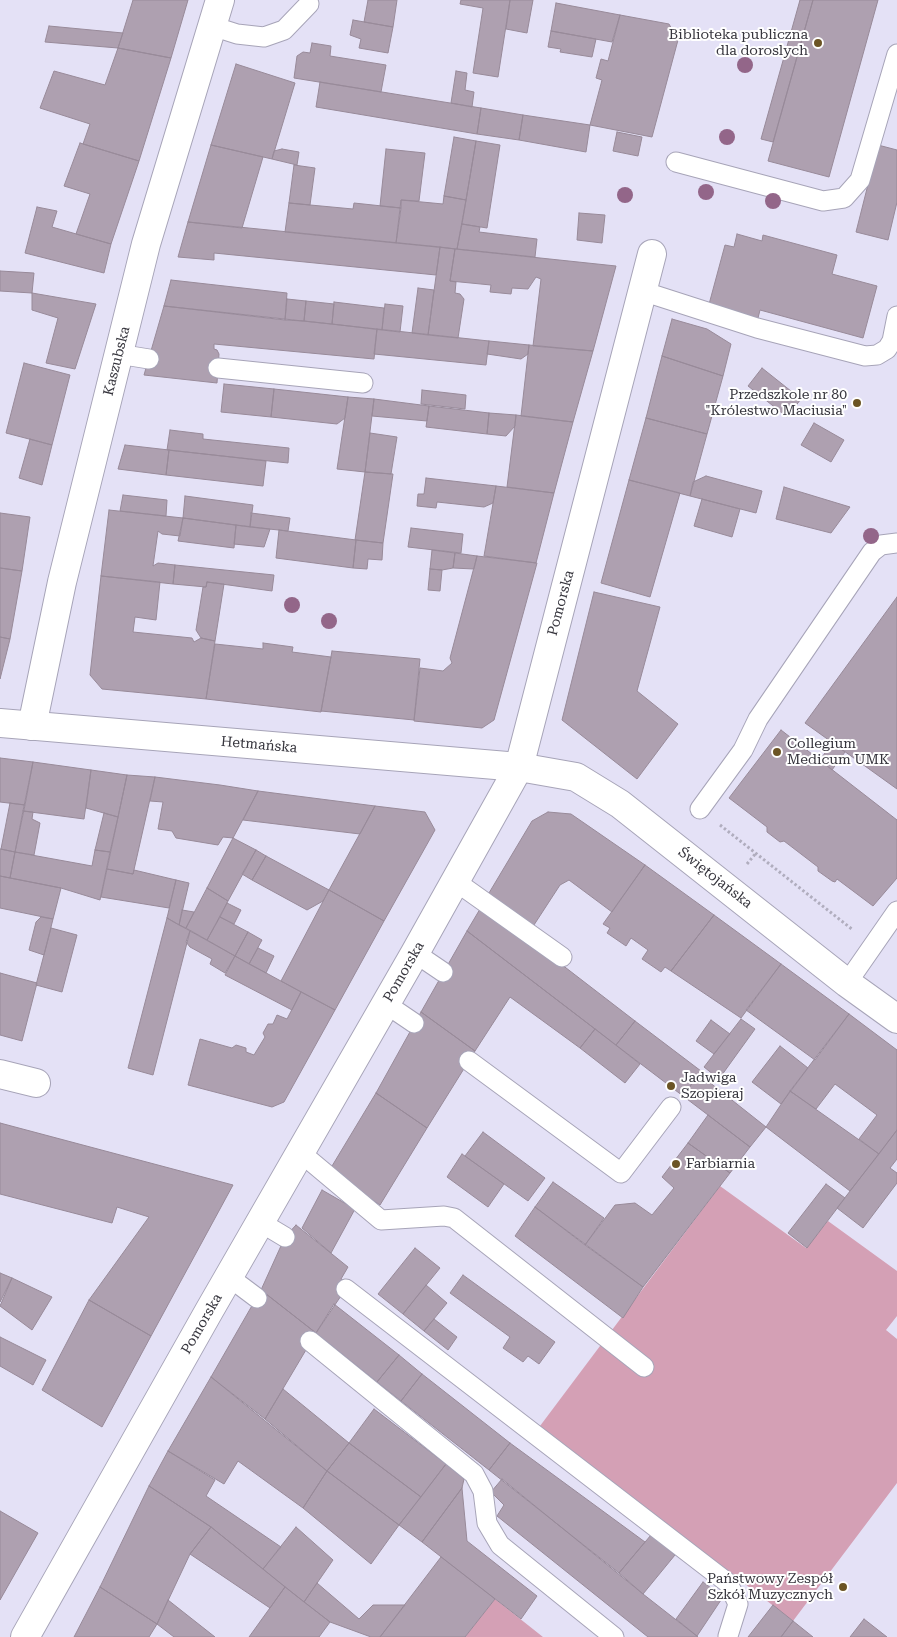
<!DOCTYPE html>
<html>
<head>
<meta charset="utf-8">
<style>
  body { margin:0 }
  canvas { display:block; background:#e4e1f6 }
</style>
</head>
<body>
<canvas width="897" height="1637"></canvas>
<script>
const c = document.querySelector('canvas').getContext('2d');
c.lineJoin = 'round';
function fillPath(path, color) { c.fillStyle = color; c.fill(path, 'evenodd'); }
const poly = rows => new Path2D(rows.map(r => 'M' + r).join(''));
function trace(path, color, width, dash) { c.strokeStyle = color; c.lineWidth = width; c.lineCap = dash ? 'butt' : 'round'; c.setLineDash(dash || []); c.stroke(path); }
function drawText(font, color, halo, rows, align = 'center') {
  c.font = font + ' "Roboto Serif",serif'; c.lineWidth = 4; c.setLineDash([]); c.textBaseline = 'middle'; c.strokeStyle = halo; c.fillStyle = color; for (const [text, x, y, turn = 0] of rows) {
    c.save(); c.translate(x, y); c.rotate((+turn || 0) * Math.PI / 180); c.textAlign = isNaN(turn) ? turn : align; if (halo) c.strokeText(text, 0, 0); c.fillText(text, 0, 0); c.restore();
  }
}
const green = poly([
  [720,1186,806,1248,828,1221,897,1271,897,1316,886,1330,897,1339,897,1483,793,1621,540,1426],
  [495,1599,543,1637,465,1637]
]);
const building = poly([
  [133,0,188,0,171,58,118,48,133,0],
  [368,0,397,0,393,27,364,22,368,0],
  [461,0,510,0,498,77,473,73,483,8,460,4,461,0],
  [510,0,533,0,527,33,506,29,510,0],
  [800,0,813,0,773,142,761,139,800,0],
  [813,0,878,0,829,177,768,161,813,0],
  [556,3,620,15,612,42,551,31,556,3],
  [620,15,669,24,678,40,652,137,590,125,602,80,596,78,601,59,608,61,620,15],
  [353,20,393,27,388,53,359,48,361,39,350,35,353,20],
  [49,26,123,33,118,48,45,42,49,26],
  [551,31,596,39,592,57,560,52,561,49,548,47,551,31],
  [312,43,331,46,330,56,386,65,381,92,294,78,297,56,303,52,310,53,312,43],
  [118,48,171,58,139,161,83,144,90,124,40,108,54,71,105,85,118,48],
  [236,64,295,83,272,159,211,145,236,64],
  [456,71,467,73,465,90,474,92,472,107,451,103,456,71],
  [320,82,481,108,477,134,316,107,320,82],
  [481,108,523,115,519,140,477,134,481,108],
  [523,115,590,125,586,152,519,140,523,115],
  [617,132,642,137,638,156,613,151,617,132],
  [454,137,476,141,466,200,444,196,454,137],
  [476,141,500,145,487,228,462,224,476,141],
  [80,143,139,161,111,244,76,234,90,194,64,186,80,143],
  [211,145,263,157,242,228,188,222,211,145],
  [878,145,897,150,897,202,888,240,856,232,878,145],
  [282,149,299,152,297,165,272,159,274,151,282,149],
  [386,149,425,153,419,201,401,200,401,208,380,206,386,149],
  [294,165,315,168,310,205,289,203,294,165],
  [444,196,466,200,457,249,396,243,401,200,443,204,444,196],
  [289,203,353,209,354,203,401,208,396,243,285,232,289,203],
  [37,207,57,211,52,227,111,244,104,273,25,253,37,207],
  [579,213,605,215,602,243,577,240,579,213],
  [188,222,440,247,436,275,214,253,214,260,178,257,188,222],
  [462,224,480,227,479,232,537,239,535,257,457,249,462,224],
  [737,234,762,241,763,235,837,255,832,274,877,286,863,338,760,310,757,322,708,308,725,245,734,247,737,234],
  [440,247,455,249,450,281,456,282,455,293,460,294,464,299,458,338,428,335,440,247],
  [455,249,616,266,593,351,533,346,541,279,536,277,528,289,512,288,511,294,490,292,491,285,450,281,455,249],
  [0,271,34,273,32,293,0,291,0,271],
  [171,280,287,293,285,320,164,306,171,280],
  [418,288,434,290,428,335,412,333,418,288],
  [32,293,96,304,75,369,46,363,58,318,32,310,32,293],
  [287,299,306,301,304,321,285,320,287,299],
  [306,301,334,304,332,324,304,321,306,301],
  [334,302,384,308,382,330,332,324,334,302],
  [385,304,403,306,400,332,382,330,385,304],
  [164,306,377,329,374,359,214,344,214,349,217,350,219,354,217,383,144,375,164,306],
  [672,319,707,329,731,344,723,376,662,356,672,319],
  [377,329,489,341,486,365,374,354,377,329],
  [489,341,529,345,528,354,521,359,487,354,489,341],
  [529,345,593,351,573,422,521,416,529,345],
  [662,356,723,376,707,434,646,418,662,356],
  [24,363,70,375,52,445,6,433,24,363],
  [762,368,801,399,787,417,748,386,762,368],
  [224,384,274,389,271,417,221,412,224,384],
  [274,389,348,397,345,418,337,424,271,417,274,389],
  [422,390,466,395,465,409,421,404,422,390],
  [348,397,374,399,365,472,337,469,348,397],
  [374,399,429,406,427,421,372,416,374,399],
  [429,406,489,413,487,434,426,427,429,406],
  [489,413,516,415,515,426,506,436,487,434,489,413],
  [516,415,573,422,554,493,507,487,516,415],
  [646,418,707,434,690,496,629,480,646,418],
  [814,423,844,440,831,462,801,445,814,423],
  [170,430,203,434,203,439,289,448,288,463,167,450,170,430],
  [370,433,397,437,391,474,365,472,370,433],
  [30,439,52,445,42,485,19,478,30,439],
  [125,445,169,450,166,475,118,469,125,445],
  [169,450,266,461,263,486,166,475,169,450],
  [365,472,393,474,383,543,355,540,365,472],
  [706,476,762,491,756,513,690,496,693,482,706,476],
  [426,478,496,486,493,503,484,507,437,502,436,508,417,506,418,494,424,494,426,478],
  [629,480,680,493,650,597,601,583,629,480],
  [496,486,554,493,536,563,484,556,496,486],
  [784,487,850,507,831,533,776,519,784,487],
  [123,495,167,500,166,516,120,511,123,495],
  [185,496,253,505,250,527,183,518,185,496],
  [702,499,740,509,732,537,694,526,702,499],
  [109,510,183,518,180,536,162,534,158,531,153,566,158,563,175,565,173,584,101,576,109,510],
  [0,513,30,517,22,571,0,568,0,513],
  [251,513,290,518,288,531,250,527,251,513],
  [183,518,236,525,234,548,178,541,183,518],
  [236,525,270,529,264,547,234,544,236,525],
  [411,528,463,534,461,553,408,547,411,528],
  [279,530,356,540,353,568,276,558,279,530],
  [356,540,383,543,382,560,368,559,367,569,353,568,356,540],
  [432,550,455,553,453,568,442,570,430,569,432,550],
  [455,553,477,556,474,569,453,568,455,553],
  [477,556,537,563,494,720,482,728,414,721,420,668,443,671,452,663,450,658,477,556],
  [175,565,274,575,272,591,207,582,206,587,173,584,175,565],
  [0,568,22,571,10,639,0,637,0,568],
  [430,569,442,570,440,591,428,590,430,569],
  [101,576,160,582,156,620,135,617,133,632,192,638,194,642,201,638,215,641,206,699,102,689,90,675,101,576],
  [207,582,224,584,215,641,201,638,196,630,203,587,206,587,207,582],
  [594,592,660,607,637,691,678,724,637,779,562,720,594,592],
  [897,597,897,789,805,723,897,597],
  [0,637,10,639,0,679,0,637],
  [263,643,293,647,292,652,331,657,321,712,206,699,215,644,263,649,263,643],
  [332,651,420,659,414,720,321,711,332,651],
  [781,730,897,820,897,878,873,906,837,879,835,882,832,881,818,871,818,867,784,841,780,842,767,832,767,827,729,798,781,730],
  [832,743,845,752,832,770,820,760,832,743],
  [0,758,33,762,25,805,0,802,0,758],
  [33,762,91,770,84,819,23,811,33,762],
  [91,770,127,775,118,817,86,808,91,770],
  [127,775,155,777,133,874,107,869,127,775],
  [155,777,220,785,258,791,233,838,223,837,218,845,176,838,172,831,158,829,163,802,150,801,155,777],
  [258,791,375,806,360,834,243,820,258,791],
  [10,803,25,805,15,852,1,849,10,803],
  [375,806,425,812,435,830,384,921,329,890,375,806],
  [23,811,33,812,32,819,40,823,34,855,15,852,23,811],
  [548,812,571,814,645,865,612,912,569,880,560,885,532,928,486,898,532,821,548,812],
  [104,813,118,817,110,852,95,850,104,813],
  [233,838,256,850,228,901,207,888,233,838],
  [0,849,15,852,10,878,0,876,0,849],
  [95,850,110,852,100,900,61,888,10,878,15,852,92,866,95,850],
  [256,850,266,856,252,880,242,874,256,850],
  [266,856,329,890,323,901,307,910,252,880,266,856],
  [645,865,714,915,671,971,665,967,661,972,642,959,648,950,631,938,626,946,607,933,610,928,603,924,645,865],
  [107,869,133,874,134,870,176,880,169,908,101,897,107,869],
  [0,876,61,888,53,919,0,908,0,876],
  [176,880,189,883,179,925,167,918,176,880],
  [207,888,228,901,207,940,186,928,207,888],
  [329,890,384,921,335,1010,281,981,329,890],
  [227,903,241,910,234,924,220,917,227,903],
  [483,904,635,1021,616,1045,467,931,483,904],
  [182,910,194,912,186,928,179,925,182,910],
  [714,915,781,964,741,1018,671,971,714,915],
  [41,917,53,919,44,955,29,950,36,922,41,917],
  [220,917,248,932,235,956,207,940,220,917],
  [167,918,190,931,153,1075,128,1068,167,918],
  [51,928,77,935,62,992,36,985,51,928],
  [190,931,235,956,225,973,210,964,212,959,190,947,186,942,190,931],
  [467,931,595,1029,580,1048,510,997,475,1051,421,1012,467,931],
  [248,932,262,940,249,964,235,956,248,932],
  [258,948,274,956,266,973,249,964,258,948],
  [235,956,301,992,292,1010,225,975,235,956],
  [781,964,849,1014,815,1060,746,1010,781,964],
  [0,973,37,983,22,1041,0,1035,0,973],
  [301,992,335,1010,284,1102,272,1107,188,1085,200,1039,232,1048,236,1045,246,1048,246,1052,254,1055,265,1037,263,1033,268,1024,273,1024,277,1015,287,1019,301,992],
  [421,1012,475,1051,427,1128,376,1093,421,1012],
  [849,1014,897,1050,897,1130,879,1154,859,1139,877,1115,835,1084,816,1109,790,1091,849,1014],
  [741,1019,755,1029,719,1079,704,1067,741,1019],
  [711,1020,730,1034,714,1054,696,1041,711,1020],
  [635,1021,701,1071,683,1096,616,1045,635,1021],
  [595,1029,640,1064,625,1083,580,1048,595,1029],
  [780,1046,808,1068,781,1104,752,1082,780,1046],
  [699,1074,766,1127,750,1147,683,1096,699,1074],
  [790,1091,879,1154,850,1191,766,1127,790,1091],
  [376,1093,427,1128,380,1205,329,1171,376,1093],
  [708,1115,750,1147,730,1173,688,1143,708,1115],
  [0,1123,233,1185,151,1336,89,1300,149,1217,117,1207,112,1223,0,1194,0,1123],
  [897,1130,897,1159,890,1168,897,1173,897,1183,863,1228,837,1208,897,1130],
  [483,1132,545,1178,528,1201,465,1156,483,1132],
  [688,1143,730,1173,643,1287,585,1245,615,1205,635,1203,652,1215,674,1188,662,1177,688,1143],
  [462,1154,504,1184,488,1207,447,1177,462,1154],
  [553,1182,604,1218,585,1245,535,1207,553,1182],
  [826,1184,845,1198,807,1248,788,1233,826,1184],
  [322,1190,355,1209,331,1253,302,1228,322,1190],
  [535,1207,643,1287,623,1318,515,1236,535,1207],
  [296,1225,348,1267,341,1279,349,1284,316,1333,261,1290,285,1237,296,1225],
  [415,1248,440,1268,403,1314,378,1294,415,1248],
  [0,1273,12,1278,0,1302,0,1273],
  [463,1275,555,1342,539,1364,528,1356,523,1362,503,1348,510,1337,450,1293,463,1275],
  [12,1278,52,1297,32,1330,0,1306,12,1278],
  [426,1285,447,1303,424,1331,403,1314,426,1285],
  [261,1290,316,1333,265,1419,211,1377,261,1290],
  [89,1300,151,1336,102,1427,42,1390,89,1300],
  [334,1304,399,1355,377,1382,316,1333,334,1304],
  [434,1319,457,1337,448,1350,424,1331,434,1319],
  [0,1337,46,1360,33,1385,0,1366,0,1337],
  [399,1355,422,1374,401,1401,377,1382,399,1355],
  [422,1374,510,1443,489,1470,401,1401,422,1374],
  [211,1377,327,1471,303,1508,238,1461,224,1484,168,1451,211,1377],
  [283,1389,349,1443,327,1471,265,1419,283,1389],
  [374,1409,446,1464,421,1497,349,1443,374,1409],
  [349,1443,421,1497,399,1525,327,1471,349,1443],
  [510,1443,645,1542,619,1573,489,1470,510,1443],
  [168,1451,215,1480,206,1496,281,1547,263,1569,211,1527,149,1486,168,1451],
  [446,1464,464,1479,462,1488,422,1542,399,1525,446,1464],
  [327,1471,399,1525,371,1564,303,1508,327,1471],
  [502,1479,643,1594,698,1637,648,1637,497,1516,504,1505,491,1492,502,1479],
  [149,1486,211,1527,190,1554,157,1624,100,1587,149,1486],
  [462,1488,467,1541,537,1596,521,1619,422,1542,462,1488],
  [0,1511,38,1533,0,1600,0,1511],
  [211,1527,285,1587,270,1608,190,1554,211,1527],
  [296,1527,333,1560,304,1602,263,1569,296,1527],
  [651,1535,675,1555,643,1594,619,1573,651,1535],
  [441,1557,495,1599,465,1637,380,1637,441,1557],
  [703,1582,723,1597,697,1636,676,1619,703,1582],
  [317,1583,359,1619,373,1605,405,1605,380,1637,371,1637,330,1622,304,1602,317,1583],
  [100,1587,157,1624,149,1637,74,1637,100,1587],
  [285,1587,330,1622,319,1637,249,1637,285,1587],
  [168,1600,215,1637,174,1637,157,1624,168,1600],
  [773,1605,793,1621,781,1637,748,1637,773,1605],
  [864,1619,887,1637,850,1637,864,1619],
  [793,1621,813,1637,781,1637,793,1621]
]);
const path = poly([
  [720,825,853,930],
  [747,864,756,853]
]);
const service = poly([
  [212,26,237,34,264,37,284,30,309,4],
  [676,162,823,201,844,198,860,180,897,54],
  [642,291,757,328,865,356,877,355,887,349,892,341,897,316],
  [118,354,149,359],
  [218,368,363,383],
  [700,809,743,750,758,719,872,552,881,545,897,543],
  [455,881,562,957],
  [415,953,443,972],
  [847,983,897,911],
  [386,1004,414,1023],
  [469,1061,621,1173,671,1107],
  [301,1153,381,1220,444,1216,454,1218,644,1367],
  [260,1222,285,1237],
  [229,1277,257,1298],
  [346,1289,728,1583,738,1604,728,1636],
  [310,1341,474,1474,483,1491,487,1523,500,1545,614,1637]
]);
const minor = poly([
  [32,726,62,582,146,244,220,0],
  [0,1074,36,1083],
  [25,1637,209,1311,415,953,519,767,652,254]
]);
const tertiary = poly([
  [0,723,519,767,576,777,620,804,847,983,897,1019]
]);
const trees = [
  [745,65],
  [727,137],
  [706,192],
  [625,195],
  [773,201],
  [871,536],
  [292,605],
  [329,621]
];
const markers = [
  [818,43,5,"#6b5424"],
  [857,403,5,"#6b5424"],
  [777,752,5,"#6b5424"],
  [671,1086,5,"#6b5424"],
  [676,1164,5,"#6b5424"],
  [843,1587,5,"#6b5424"]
];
const poiNames = [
  ["Biblioteka publiczna",808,35],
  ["dla doroslych",808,51],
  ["Przedszkole nr 80",847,395],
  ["\"Królestwo Maciusia\"",847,411],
  ["Collegium",787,744,"left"],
  ["Medicum UMK",787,760,"left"],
  ["Jadwiga",681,1078,"left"],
  ["Szopieraj",681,1094,"left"],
  ["Farbiarnia",686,1164,"left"],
  ["Państwowy Zespół",833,1579],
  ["Szkół Muzycznych",833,1595]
];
const streetNames = [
  ["Kaszubska",117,361,-76],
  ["Pomorska",561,603,-75],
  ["Hetmańska",259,745,5],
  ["Świętojańska",715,878,38],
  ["Pomorska",404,972,-60],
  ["Pomorska",202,1324,-60]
];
fillPath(green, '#d4a0b5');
fillPath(building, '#aea0b0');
trace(building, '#988a99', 1);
trace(service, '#a7a4b8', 21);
trace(minor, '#a7a4b8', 30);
trace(tertiary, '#a7a4b8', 30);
trace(path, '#b0adbe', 3, [2.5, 2.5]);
trace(service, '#fff', 19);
trace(minor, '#fff', 28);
trace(tertiary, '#fff', 28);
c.fillStyle = '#936689';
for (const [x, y] of trees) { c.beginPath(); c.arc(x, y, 8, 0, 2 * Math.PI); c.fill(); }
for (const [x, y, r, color] of markers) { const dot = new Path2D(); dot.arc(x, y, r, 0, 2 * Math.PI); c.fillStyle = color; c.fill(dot); trace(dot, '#fff', 2); }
drawText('14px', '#36353d', '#fff', poiNames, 'right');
drawText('14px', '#36353d', '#fff', streetNames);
</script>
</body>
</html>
